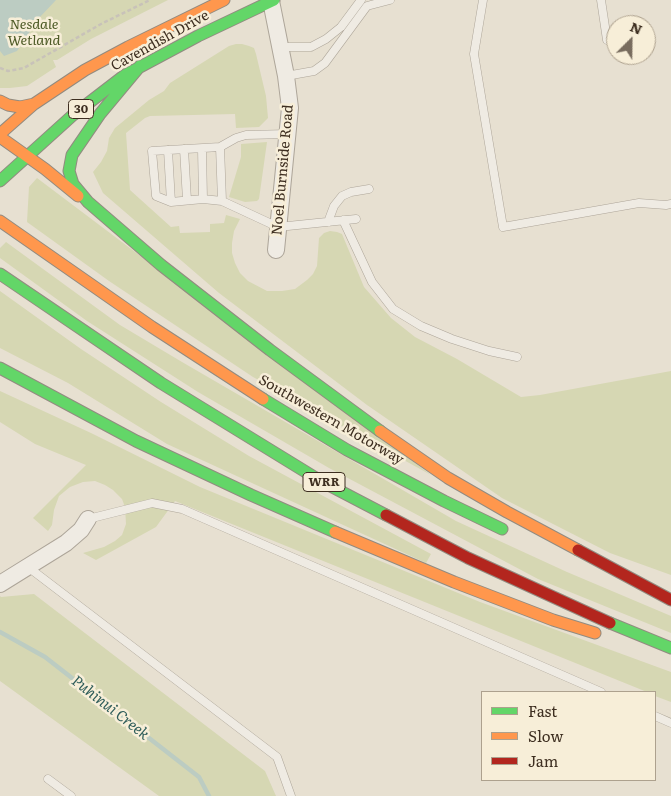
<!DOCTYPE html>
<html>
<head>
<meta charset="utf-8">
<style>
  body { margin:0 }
  #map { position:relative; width:671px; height:796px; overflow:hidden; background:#e7e0d1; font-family:Literata,serif }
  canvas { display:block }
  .legend { position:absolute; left:481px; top:691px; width:175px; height:90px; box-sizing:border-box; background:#f7eed8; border:1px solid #ada18e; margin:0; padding:6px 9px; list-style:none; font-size:15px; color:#3d2e20 }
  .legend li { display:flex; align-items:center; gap:10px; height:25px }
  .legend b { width:25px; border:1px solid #ada18e }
  .north { position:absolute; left:606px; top:15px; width:50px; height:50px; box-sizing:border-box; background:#f7eed8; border:1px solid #ada18e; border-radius:50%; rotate:23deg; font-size:14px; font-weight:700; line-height:20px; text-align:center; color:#3d2e20 }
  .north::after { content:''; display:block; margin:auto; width:18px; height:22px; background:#786c5e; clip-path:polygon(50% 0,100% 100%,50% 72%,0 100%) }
</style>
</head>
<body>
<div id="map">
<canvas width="671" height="796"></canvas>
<ul class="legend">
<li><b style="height:6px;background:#63d668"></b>Fast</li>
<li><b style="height:6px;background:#ff974d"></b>Slow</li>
<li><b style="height:6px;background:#b3261e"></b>Jam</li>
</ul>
<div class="north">N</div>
</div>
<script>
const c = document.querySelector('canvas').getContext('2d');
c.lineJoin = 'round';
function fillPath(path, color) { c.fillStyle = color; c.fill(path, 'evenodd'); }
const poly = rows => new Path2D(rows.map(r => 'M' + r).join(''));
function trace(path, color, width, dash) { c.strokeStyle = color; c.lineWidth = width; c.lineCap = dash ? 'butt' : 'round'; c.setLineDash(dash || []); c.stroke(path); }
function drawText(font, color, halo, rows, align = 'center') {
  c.font = font + ' Literata,serif'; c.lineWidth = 5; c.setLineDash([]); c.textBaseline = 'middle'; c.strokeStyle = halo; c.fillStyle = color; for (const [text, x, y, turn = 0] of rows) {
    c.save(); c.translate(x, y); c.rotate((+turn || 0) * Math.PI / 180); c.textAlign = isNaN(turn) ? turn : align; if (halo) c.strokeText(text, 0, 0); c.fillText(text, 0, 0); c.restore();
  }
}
const green = poly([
  [0,0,168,0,91,39,57,60,53,60,56,67,27,86,10,88,0,88],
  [236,44,242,44,249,46,254,48,256,54,266,96,268,118,259,127,236,128,235,114,150,116,145,118,126,133,130,190,171,227,179,226,180,233,210,232,210,224,224,223,226,215,240,219,234,231,232,243,232,253,235,263,240,273,248,281,267,291,282,291,295,289,307,280,313,274,317,266,319,238,324,233,330,231,337,232,342,234,364,287,391,318,415,337,457,359,521,397,540,395,671,371,671,575,610,553,502,498,367,405,219,293,103,193,93,172,101,162,107,151,109,138,115,128,149,100,164,91,170,83,229,46],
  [267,142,259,199,257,201,245,202,229,197,241,157,241,144],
  [37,178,431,475,253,377,109,281,27,222,29,187],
  [6,242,120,325,182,362,456,521,567,572,671,616,671,633,538,579,329,468,198,392,87,321,0,258,0,248],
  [0,291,81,349,161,402,249,456,431,554,426,563,167,444,68,383,0,348],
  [0,391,91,433,200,487,480,602,671,672,671,702,655,696,655,692,647,692,175,501,156,527,96,560,83,553,104,547,115,541,122,535,126,524,125,507,122,499,113,490,105,485,95,481,83,482,70,487,59,496,54,510,52,525,48,531,33,518,86,465,35,444,0,422],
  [34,594,265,771,276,796,159,796,0,681,0,596,1,597]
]);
const water = poly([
  [0,0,56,0,39,18,17,51,4,56,0,51]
]);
const stream = poly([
  [0,632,45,657,199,777,209,796]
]);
const path = poly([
  [0,68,8,71,24,68,101,24,150,0]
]);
const lane = poly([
  [483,0,474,54,503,227,639,203,666,205,671,204],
  [601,0,607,40],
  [280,47,311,47,326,39,341,27,361,0],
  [286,76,314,71,325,63,367,6,390,0],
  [288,134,246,135,236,138,220,147,152,151,156,196,171,202,203,199,222,201,278,227,356,219],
  [220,147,222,201],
  [184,149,187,200],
  [202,149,203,199],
  [168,150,171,202],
  [343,220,372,282,393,309,421,326,452,339,489,351,517,357],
  [328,222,334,206,342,196,351,192,369,189],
  [88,519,152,503,182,509,601,692],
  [28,567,277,757,291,796],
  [655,716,671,723],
  [48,779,71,796]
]);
const street = poly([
  [271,1,286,76,290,108,276,250],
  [0,584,66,543,81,530,88,519]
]);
const fast = poly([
  [140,66,100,114,72,155,69,171,73,184,88,202,161,265,270,350,380,431],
  [0,181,73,115,125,75,198,36,274,0],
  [0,274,161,383,319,480,386,515],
  [0,368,136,441,251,495,335,532],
  [263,399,347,450,444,501,502,529],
  [610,623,671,648]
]);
const slow = poly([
  [0,101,8,105,20,107,34,104],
  [0,134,34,104,85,70,128,47,224,0],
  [0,137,45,169,78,196],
  [0,221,152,327,263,399],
  [380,431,448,478,507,512,578,550],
  [335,532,454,582,553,620,595,633]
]);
const jam = poly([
  [386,515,468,558,610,623],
  [578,550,671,600]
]);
const shields = [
  [81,109,25],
  [324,482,42]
];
const shieldNames = [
  ["30",81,109],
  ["WRR",324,482]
];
const parkNames = [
  ["Nesdale",34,25],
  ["Wetland",34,41]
];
const streetNames = [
  ["Cavendish Drive",160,41,-29],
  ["Noel Burnside Road",283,170,-85],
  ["Southwestern Motorway",331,420,30]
];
const waterNames = [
  ["Puhinui Creek",110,708,38]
];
fillPath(green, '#d6d7b3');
fillPath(water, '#bcccc2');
trace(stream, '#bcccc2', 4.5);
trace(lane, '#ada599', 9);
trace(street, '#ada599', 18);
trace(fast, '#928b80', 13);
trace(slow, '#928b80', 13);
trace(jam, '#928b80', 13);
trace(path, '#c8c2b9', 2.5, [4, 2.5]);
trace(lane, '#efebe3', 8);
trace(street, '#efebe3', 16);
trace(fast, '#63d668', 11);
trace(slow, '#ff974d', 11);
trace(jam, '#b3261e', 11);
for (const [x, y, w] of shields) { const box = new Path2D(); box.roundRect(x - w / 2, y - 9.5, w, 19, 4); c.fillStyle = '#f7eed8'; c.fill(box); trace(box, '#3d2e20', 1); }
drawText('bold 12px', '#3d2e20', null, shieldNames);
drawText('italic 14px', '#4d5a26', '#f7eed8', parkNames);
drawText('14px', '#3d2e20', '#f7eed8', streetNames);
drawText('italic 15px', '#2f5d5a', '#f7eed8', waterNames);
</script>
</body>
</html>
